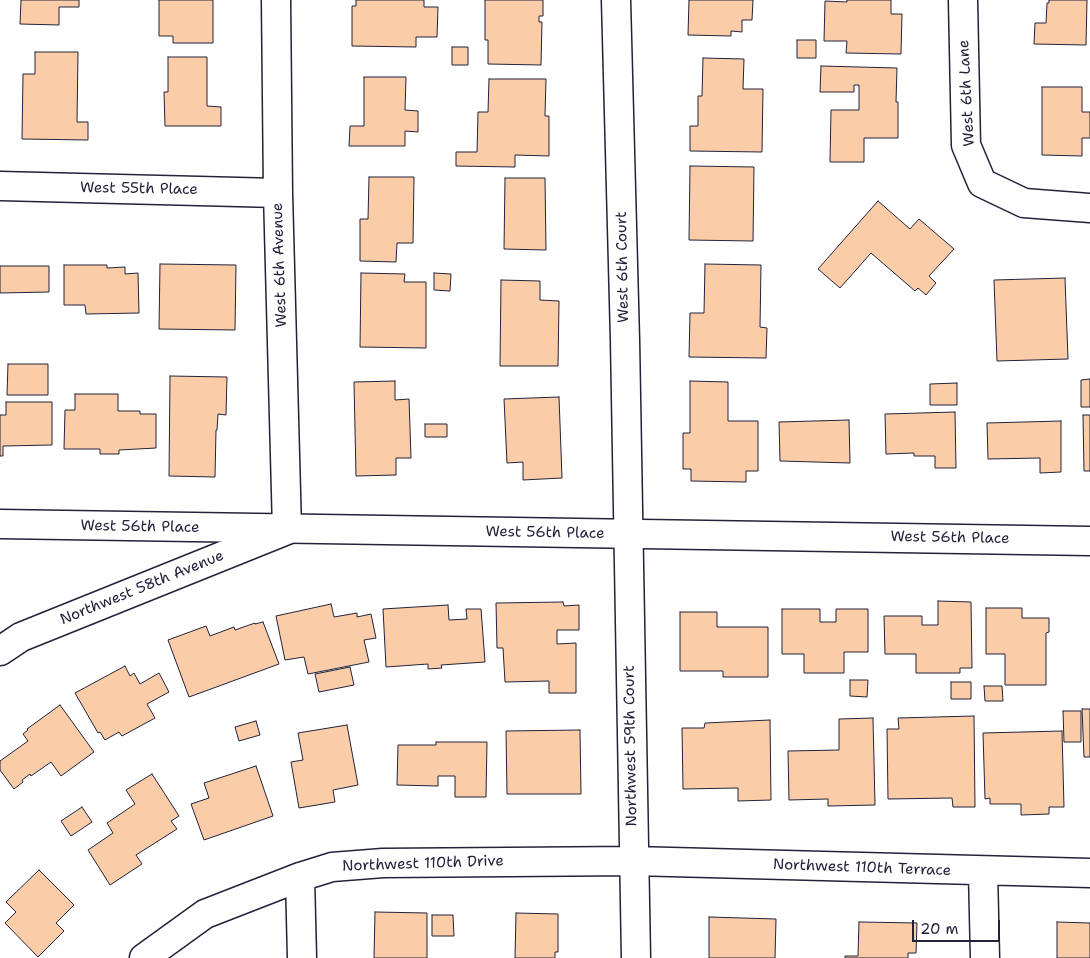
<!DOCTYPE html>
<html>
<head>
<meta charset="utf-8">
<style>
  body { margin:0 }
  #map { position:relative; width:1090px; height:958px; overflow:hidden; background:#fff; font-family:"Shantell Sans",sans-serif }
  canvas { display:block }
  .scale { position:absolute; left:912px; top:920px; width:88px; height:22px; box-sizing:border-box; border:2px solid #22223b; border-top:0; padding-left:6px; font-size:15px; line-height:18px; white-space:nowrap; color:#22223b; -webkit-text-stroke:4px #fff; paint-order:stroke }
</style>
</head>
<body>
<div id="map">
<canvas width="1090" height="958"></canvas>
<div class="scale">20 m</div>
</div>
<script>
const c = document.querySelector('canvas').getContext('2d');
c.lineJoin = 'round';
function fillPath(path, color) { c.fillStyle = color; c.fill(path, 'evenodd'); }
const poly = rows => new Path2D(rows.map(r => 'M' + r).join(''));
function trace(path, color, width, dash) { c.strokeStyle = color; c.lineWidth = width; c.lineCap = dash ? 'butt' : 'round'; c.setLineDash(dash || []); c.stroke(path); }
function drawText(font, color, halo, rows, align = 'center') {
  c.font = font + ' "Shantell Sans",sans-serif'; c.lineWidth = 4.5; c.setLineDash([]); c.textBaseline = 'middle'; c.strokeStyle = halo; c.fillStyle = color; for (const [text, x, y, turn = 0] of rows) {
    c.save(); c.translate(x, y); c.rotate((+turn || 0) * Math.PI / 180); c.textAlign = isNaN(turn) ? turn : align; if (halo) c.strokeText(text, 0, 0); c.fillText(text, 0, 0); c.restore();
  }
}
const building = poly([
  [21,0,79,0,79,7,59,7,59,25,20,24,21,0],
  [159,0,213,0,213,43,173,43,173,36,159,36,159,0],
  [356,0,424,0,424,7,438,7,437,37,416,37,416,47,352,46,352,6,356,6,356,0],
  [485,0,543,0,543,16,539,16,539,22,542,22,541,65,488,64,488,40,485,40,485,0],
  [689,0,753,0,752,20,742,20,742,32,731,31,731,36,688,35,689,0],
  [847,0,891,0,891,14,902,14,901,54,846,53,847,41,824,41,825,1,847,2,847,0],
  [1049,0,1087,0,1086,45,1034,44,1035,23,1046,23,1047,3,1049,3,1049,0],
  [797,40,816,40,816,58,797,58,797,40],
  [452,47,468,47,468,65,452,65,452,47],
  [35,52,78,52,77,122,88,122,88,140,22,139,23,74,35,74,35,52],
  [168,57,207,57,207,106,221,107,221,126,165,126,164,92,168,92,168,57],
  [703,58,744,59,743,89,763,89,762,152,690,151,690,126,698,126,698,96,702,96,703,58],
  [821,66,897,68,896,102,898,102,898,138,864,138,864,162,830,162,831,110,859,110,859,85,854,85,854,92,820,92,821,66],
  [364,77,406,77,405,110,418,111,418,132,405,131,405,146,349,146,350,126,364,126,364,77],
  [489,79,546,79,545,116,549,116,549,156,515,155,515,167,456,166,456,152,477,152,478,112,488,112,489,79],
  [1042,87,1082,87,1082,112,1090,112,1090,138,1082,138,1082,156,1042,155,1042,87],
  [690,166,754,167,753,241,689,240,690,166],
  [369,177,414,177,413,243,397,243,396,262,360,261,360,219,368,219,369,177],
  [505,178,545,178,546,250,504,249,505,178],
  [878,201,910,229,919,219,954,249,929,276,936,283,926,295,918,288,915,291,871,253,840,288,818,269,878,201],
  [160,264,236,265,235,330,159,329,160,264],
  [705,264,761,265,760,327,767,328,766,358,689,357,690,313,704,313,705,264],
  [64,265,107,265,107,268,125,267,125,274,138,273,139,313,86,314,85,305,64,305,64,265],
  [0,266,49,266,49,292,0,293,0,266],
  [361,273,405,274,404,282,426,282,426,348,360,347,361,273],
  [434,273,451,274,450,291,434,290,434,273],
  [1065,278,1068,359,997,361,994,280,1065,278],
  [501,280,540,281,540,300,559,301,558,366,500,366,501,280],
  [8,364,48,364,48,395,7,395,8,364],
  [170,376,227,377,226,415,218,414,217,430,216,430,215,477,169,476,170,376],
  [1090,379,1090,407,1081,407,1081,380,1090,379],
  [395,381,395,400,409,399,411,458,396,458,396,475,356,476,354,382,395,381],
  [690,381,728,382,728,421,758,421,758,471,746,471,746,482,691,481,691,469,683,469,683,433,690,433,690,381],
  [957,383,957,405,930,405,930,384,957,383],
  [75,394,118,394,118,411,140,411,140,414,156,414,156,448,119,450,119,454,100,454,100,449,64,449,65,410,75,410,75,394],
  [559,397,562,478,523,480,523,462,507,463,504,399,559,397],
  [6,402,52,402,52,445,3,446,3,456,0,456,0,415,6,415,6,402],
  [955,412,956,468,935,468,935,456,914,456,914,453,886,454,885,414,955,412],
  [1083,415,1090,415,1090,471,1084,471,1083,415],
  [849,420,850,463,780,461,779,422,849,420],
  [1061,421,1061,472,1040,473,1040,458,988,459,987,423,1061,421],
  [425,424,447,424,447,437,425,437,425,424],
  [938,601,971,602,972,668,960,668,960,673,916,673,916,654,885,654,884,616,922,616,922,625,938,625,938,601],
  [563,602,564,606,579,605,579,630,557,630,557,644,576,643,576,693,549,693,549,681,505,682,503,648,497,648,496,603,563,602],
  [331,604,334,617,357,613,357,617,371,614,376,638,364,640,369,662,308,674,304,657,285,660,276,616,331,604],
  [448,605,449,620,467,619,466,609,481,609,485,662,441,665,442,668,428,669,428,664,386,667,383,609,448,605],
  [986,608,1022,608,1022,618,1049,618,1049,632,1046,633,1046,685,1005,685,1005,654,986,654,986,608],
  [782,609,820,609,820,622,836,622,836,609,868,609,868,652,844,652,844,673,804,673,804,654,782,654,782,609],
  [680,612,717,612,717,627,768,627,768,677,723,677,723,671,680,671,680,612],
  [263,622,279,664,189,697,168,640,206,626,210,636,234,627,235,630,255,623,255,624,263,622],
  [125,666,130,676,134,673,140,684,159,673,169,692,147,704,155,718,122,736,119,732,105,740,100,732,98,733,75,693,125,666],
  [350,667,354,685,319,692,315,674,350,667],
  [850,680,868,680,867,697,850,696,850,680],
  [951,682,971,682,971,699,951,699,951,682],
  [984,686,1002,686,1003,701,985,701,984,686],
  [60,705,94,752,61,776,51,762,31,776,30,774,22,780,23,782,14,789,0,770,0,761,28,741,23,734,28,730,27,729,60,705],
  [1082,709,1090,709,1090,757,1084,757,1082,709],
  [1063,711,1081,711,1081,742,1064,742,1063,711],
  [974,716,975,807,953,807,952,798,888,799,887,729,899,729,898,718,974,716],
  [873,718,875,805,828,806,828,799,789,800,788,751,839,750,839,719,873,718],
  [770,720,771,800,738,801,738,788,683,789,682,728,704,728,705,723,770,720],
  [256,721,260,735,239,741,235,727,256,721],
  [347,725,358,785,333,790,335,802,299,808,291,762,303,760,298,733,347,725],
  [580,730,581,794,507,794,506,731,580,730],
  [1062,731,1064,807,1049,807,1049,814,1021,815,1021,804,990,804,990,798,985,799,983,733,1062,731],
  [436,742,487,742,486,797,455,797,455,776,438,776,438,786,397,785,398,745,436,745,436,742],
  [256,766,273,816,204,840,191,804,209,798,204,783,256,766],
  [152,774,179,816,171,821,177,829,136,855,142,864,110,885,88,850,113,833,107,823,135,804,126,790,152,774],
  [82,807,92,822,71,836,61,821,82,807],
  [39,870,74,905,56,923,64,931,38,957,5,923,16,912,6,902,39,870],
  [375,912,427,913,427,958,374,958,375,912],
  [516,913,558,914,558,952,555,952,555,958,515,958,516,913],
  [432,915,453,915,454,936,432,936,432,915],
  [709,917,776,919,775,958,709,958,709,917],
  [859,922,917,923,916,953,908,953,908,958,845,958,845,956,858,956,859,922],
  [1057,922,1090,923,1090,958,1057,958,1057,922]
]);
const minor = poly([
  [616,0,625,340,636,958],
  [963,0,966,145,982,183,1024,203,1090,208],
  [0,186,278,193],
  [0,651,21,637,287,530,278,193,276,0],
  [983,871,985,958],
  [300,877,302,958],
  [144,958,205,914,300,877,332,867,383,863,633,861,1090,873]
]);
const tertiary = poly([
  [0,524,1090,541]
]);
const streetNames = [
  ["West 6th Lane",967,93,-93],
  ["West 55th Place",139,189,1],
  ["West 6th Avenue",280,265,-92],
  ["West 6th Court",623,267,-91],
  ["West 56th Place",140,527,1],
  ["West 56th Place",545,533,1],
  ["West 56th Place",950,538,1],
  ["Northwest 58th Avenue",142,588,-22],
  ["Northwest 59th Court",631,746,-91],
  ["Northwest 110th Drive",423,864,-2],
  ["Northwest 110th Terrace",862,868,2]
];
fillPath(building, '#facda8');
trace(building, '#22223b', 1);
trace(minor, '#22223b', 31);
trace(tertiary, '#22223b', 31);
trace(minor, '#fff', 28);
trace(tertiary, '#fff', 28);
drawText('15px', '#22223b', '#fff', streetNames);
</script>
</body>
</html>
